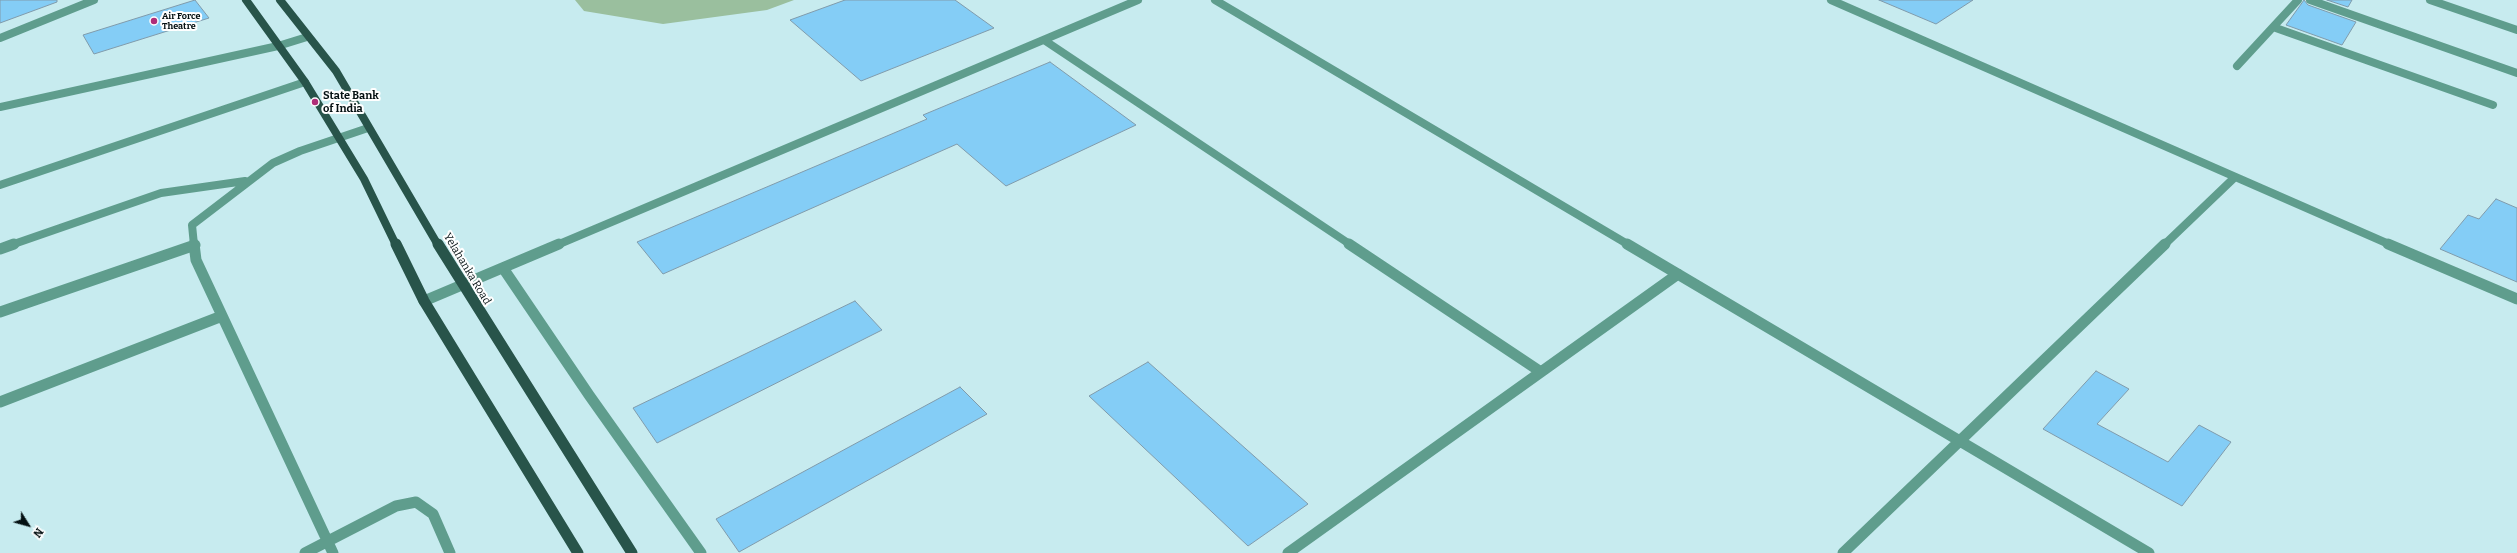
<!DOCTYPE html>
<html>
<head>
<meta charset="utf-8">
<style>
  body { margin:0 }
  #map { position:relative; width:2517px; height:553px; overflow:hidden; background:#c7ebef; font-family:Bitter,serif }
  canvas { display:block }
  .north { position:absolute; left:8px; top:505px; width:40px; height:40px; -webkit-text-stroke:3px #fff; paint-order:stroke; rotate:127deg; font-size:11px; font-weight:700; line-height:16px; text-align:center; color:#041012 }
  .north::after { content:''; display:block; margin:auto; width:14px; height:18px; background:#041012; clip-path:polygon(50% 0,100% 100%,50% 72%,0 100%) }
</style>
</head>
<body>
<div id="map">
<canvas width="2517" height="553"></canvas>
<div class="north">N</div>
</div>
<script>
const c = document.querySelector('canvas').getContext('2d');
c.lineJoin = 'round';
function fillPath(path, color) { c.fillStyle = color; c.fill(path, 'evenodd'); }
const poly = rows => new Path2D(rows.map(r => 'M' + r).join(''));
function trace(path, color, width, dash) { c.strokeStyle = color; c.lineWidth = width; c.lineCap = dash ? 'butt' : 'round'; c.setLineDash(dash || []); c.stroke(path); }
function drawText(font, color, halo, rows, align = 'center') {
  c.font = font + ' Bitter,serif'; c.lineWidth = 4; c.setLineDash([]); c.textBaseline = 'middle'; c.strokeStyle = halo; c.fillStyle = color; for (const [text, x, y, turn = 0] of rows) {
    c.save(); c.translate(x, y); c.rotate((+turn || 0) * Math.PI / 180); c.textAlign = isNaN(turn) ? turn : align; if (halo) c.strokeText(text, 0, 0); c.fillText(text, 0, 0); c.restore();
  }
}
const green = poly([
  [575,0,794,0,767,10,663,24,584,11]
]);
const building = poly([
  [0,0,57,0,57,2,0,23,0,0],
  [195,0,209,18,94,54,83,35,195,0],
  [845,0,955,0,994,28,861,81,790,20,845,0],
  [1879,0,1973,0,1936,24,1879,0],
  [2304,0,2308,5,2356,22,2342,45,2286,25,2304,0],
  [2327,0,2352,0,2348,7,2327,0],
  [1050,62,1136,125,1006,186,957,144,663,274,637,242,927,119,923,115,1050,62],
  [2496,199,2517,208,2517,282,2440,249,2468,215,2479,219,2496,199],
  [855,301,882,330,657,443,633,408,855,301],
  [1148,362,1308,504,1248,546,1089,396,1148,362],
  [2096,371,2129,389,2097,424,2168,462,2199,425,2231,442,2182,506,2043,429,2096,371],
  [960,387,987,414,739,552,716,519,960,387]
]);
const minorFar1 = poly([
  [1215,0,1629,245],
  [1831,0,2391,245],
  [2310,0,2517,73],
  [2430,0,2517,30],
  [2273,27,2493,105],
  [0,38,94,0],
  [1044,40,1351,245],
  [2237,66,2298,0],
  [0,107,278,46,307,37],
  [0,185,305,82],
  [11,245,161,193,245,181],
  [194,245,192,225,273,163,300,151,368,128],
  [557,245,1138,0],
  [2164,245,2234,178]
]);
const minor = poly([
  [194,244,196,260,333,553],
  [1627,244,2149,553],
  [2388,244,2517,299],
  [0,249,14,244],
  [503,268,589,395,701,553],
  [424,301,559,244],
  [0,312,195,245],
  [1541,372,1678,274],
  [0,402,222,316],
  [305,553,396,506,416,502,433,514,450,553],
  [1288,553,1541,372,1349,244],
  [1843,553,2165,244]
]);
const majorFar1 = poly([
  [246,0,305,82,364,179,396,245],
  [280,0,336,71,438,245]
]);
const major = poly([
  [396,244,424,301,578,553],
  [438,244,632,553]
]);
const markers = [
  [154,21,4,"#af2d78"],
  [315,102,4,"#af2d78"]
];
const farPoinames = [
  ["Air Force",162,16],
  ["Theatre",162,26]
];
const poiNames = [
  ["State Bank",323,96],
  ["of India",323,109]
];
const streetNames = [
  ["Yelahanka Road",467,269,59]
];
fillPath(green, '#9abf9e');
fillPath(building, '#84cdf6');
trace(building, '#809bab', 1);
trace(minorFar1, '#5f9d8d', 8);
trace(minor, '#5f9d8d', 11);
trace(majorFar1, '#28544a', 8);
trace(major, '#28544a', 11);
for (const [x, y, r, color] of markers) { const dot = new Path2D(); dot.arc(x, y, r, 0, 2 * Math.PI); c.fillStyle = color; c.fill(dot); trace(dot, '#fff', 1.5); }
drawText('bold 9px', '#041012', '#fff', farPoinames, 'left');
drawText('bold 11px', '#041012', '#fff', poiNames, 'left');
drawText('11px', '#041012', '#fff', streetNames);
</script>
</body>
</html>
